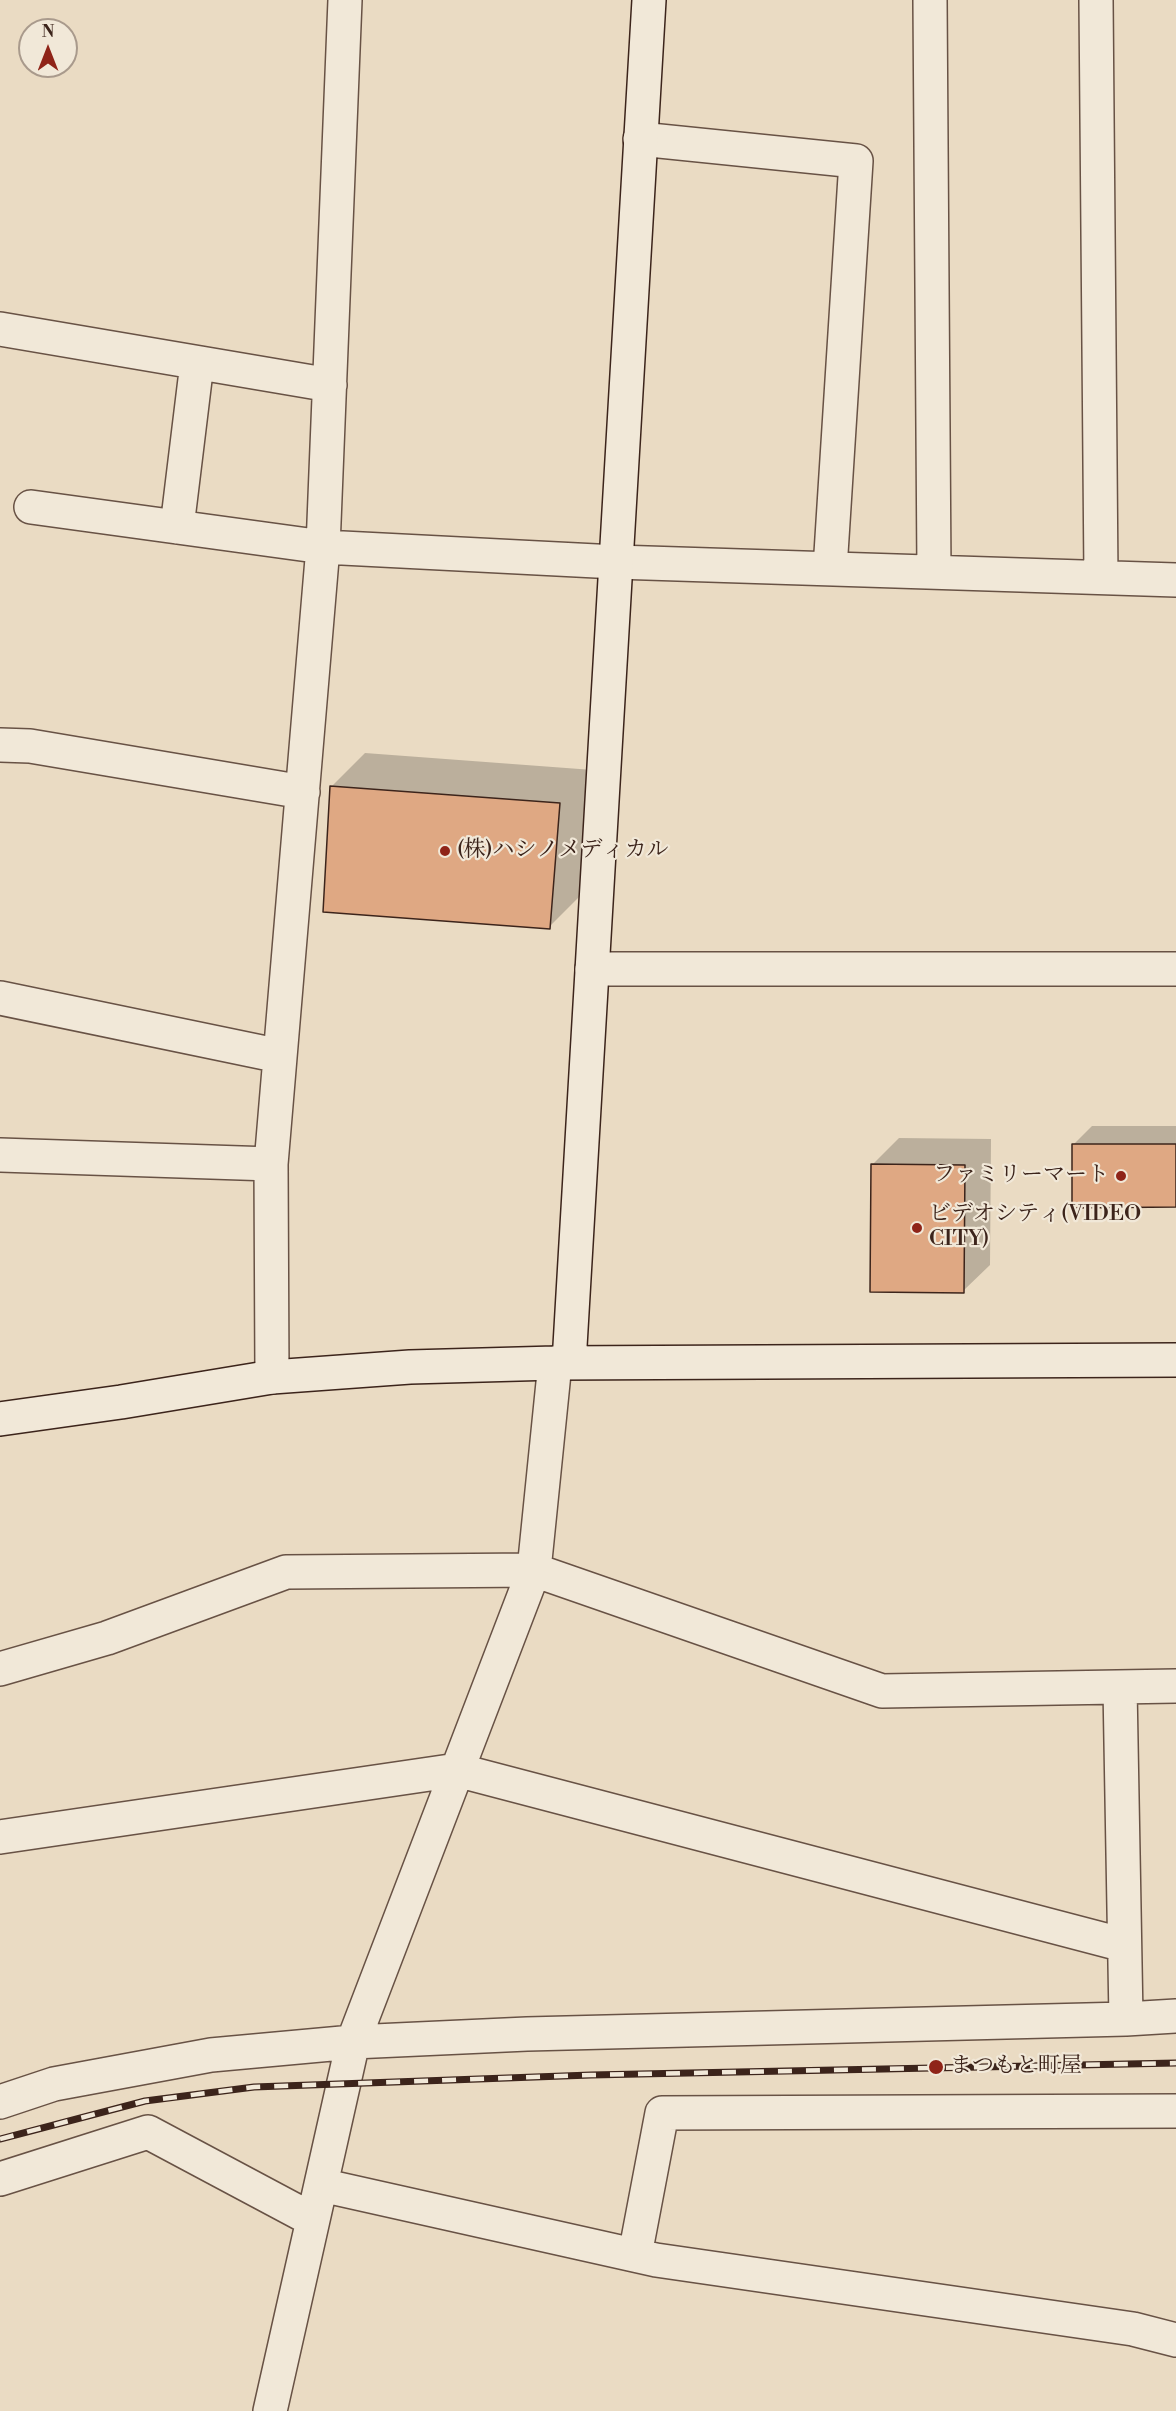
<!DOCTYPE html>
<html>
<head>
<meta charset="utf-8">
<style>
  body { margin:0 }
  #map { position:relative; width:1176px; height:2411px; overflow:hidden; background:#eadbc3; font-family:"Libre Bodoni",serif }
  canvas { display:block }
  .north { position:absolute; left:18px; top:18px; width:60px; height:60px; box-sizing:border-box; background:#f1e8d8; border:2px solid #a99a8c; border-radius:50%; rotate:0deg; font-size:16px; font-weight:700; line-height:24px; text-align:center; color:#3c241b }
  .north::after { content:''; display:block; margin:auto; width:21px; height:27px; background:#8f2418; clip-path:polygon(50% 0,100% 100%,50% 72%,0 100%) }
</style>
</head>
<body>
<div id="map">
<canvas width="1176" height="2411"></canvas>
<div class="north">N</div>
</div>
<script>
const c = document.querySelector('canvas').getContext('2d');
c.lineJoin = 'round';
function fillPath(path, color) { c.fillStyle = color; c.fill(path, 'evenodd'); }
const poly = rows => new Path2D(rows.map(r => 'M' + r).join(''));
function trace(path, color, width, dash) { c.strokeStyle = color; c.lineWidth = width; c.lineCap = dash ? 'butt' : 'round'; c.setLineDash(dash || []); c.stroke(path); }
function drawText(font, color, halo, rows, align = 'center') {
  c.font = font + ' "Libre Bodoni","Noto Serif JP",serif'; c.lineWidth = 4.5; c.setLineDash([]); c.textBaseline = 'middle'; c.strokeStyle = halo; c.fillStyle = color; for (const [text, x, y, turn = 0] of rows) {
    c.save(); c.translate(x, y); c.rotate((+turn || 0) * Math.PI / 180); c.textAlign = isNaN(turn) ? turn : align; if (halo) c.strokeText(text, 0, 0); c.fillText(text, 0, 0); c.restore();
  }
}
const shadow = poly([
  [365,753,593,770,583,893,549,927,331,787],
  [1092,1126,1176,1126,1176,1205,1074,1144],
  [899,1138,991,1139,990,1265,963,1291,873,1164]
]);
const building = poly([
  [330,786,560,803,550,929,323,912,330,786],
  [1072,1144,1176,1144,1176,1207,1072,1208,1072,1144],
  [871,1164,965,1165,964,1293,870,1292,871,1164]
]);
const street = poly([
  [930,0,934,572],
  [1096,0,1101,577],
  [640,139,856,161,830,569],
  [0,329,330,385],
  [31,507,323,547,616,562,1176,580],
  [177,527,197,363],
  [0,745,30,746,303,792],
  [592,969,1176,969],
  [0,998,280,1056],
  [0,1155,271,1164],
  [272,1377,271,1164,323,547,345,0],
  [0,1669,107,1638,286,1572,534,1570,882,1691,1176,1686],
  [1120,1687,1126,2019],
  [0,1837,457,1770,1124,1945],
  [0,2102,54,2084,211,2055,353,2042,527,2034,1126,2019,1176,2016],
  [0,2179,148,2132,313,2220],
  [321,2185,656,2260,1133,2329,1176,2340],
  [635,2255,662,2113,1176,2111],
  [270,2411,353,2042,534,1570,555,1363]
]);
const secondary = poly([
  [569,1363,649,0],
  [0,1419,121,1402,272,1377,410,1367,555,1363,1176,1360]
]);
const rail = poly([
  [0,2139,145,2101,254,2087,591,2075,1176,2063]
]);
const markers = [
  [445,851,6,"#8f2418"],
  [1121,1176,6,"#8f2418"],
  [917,1228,6,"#8f2418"],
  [936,2067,8,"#8f2418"]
];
const poiNames = [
  ["(株)ハシノメディカル",457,851],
  ["ファミリーマート",1109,1176,"right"],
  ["ビデオシティ(VIDEO",929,1215],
  ["CITY)",929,1240],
  ["まつもと町屋",950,2067]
];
fillPath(shadow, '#0003');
fillPath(building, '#dfa883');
trace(building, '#3c241b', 1.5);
trace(street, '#685245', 36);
trace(secondary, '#3c241b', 36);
trace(street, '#f1e8d8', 33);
trace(secondary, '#f1e8d8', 33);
trace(rail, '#3c241b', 7);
trace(rail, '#f1e8d8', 4.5, [14]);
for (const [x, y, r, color] of markers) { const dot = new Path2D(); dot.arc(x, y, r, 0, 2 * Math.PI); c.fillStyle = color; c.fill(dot); trace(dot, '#f1e8d8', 2); }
drawText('22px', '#3c241b', '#f1e8d8', poiNames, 'left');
</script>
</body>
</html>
